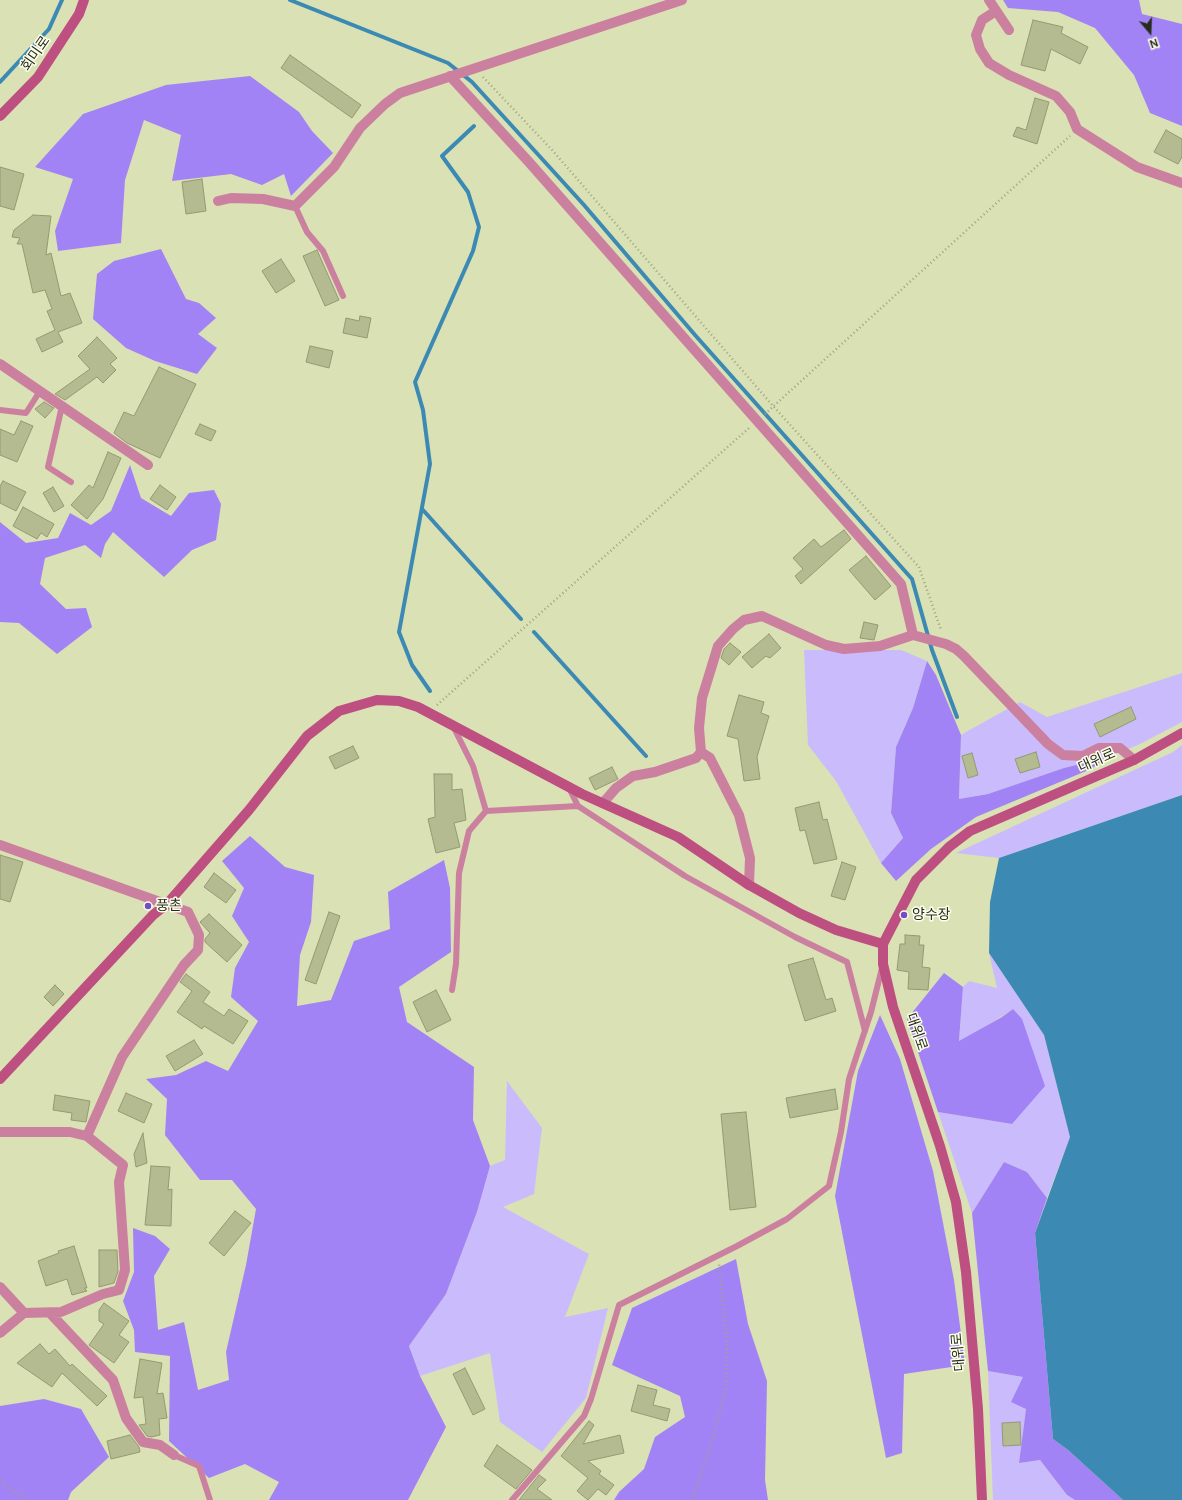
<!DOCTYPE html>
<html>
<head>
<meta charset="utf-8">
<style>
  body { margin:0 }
  #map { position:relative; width:1182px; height:1500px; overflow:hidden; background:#dae1b4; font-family:"DM Sans",sans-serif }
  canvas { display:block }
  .north { position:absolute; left:1130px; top:12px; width:40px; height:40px; -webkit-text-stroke:3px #fcffed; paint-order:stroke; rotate:161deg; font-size:11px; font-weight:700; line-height:16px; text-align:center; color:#292c1a }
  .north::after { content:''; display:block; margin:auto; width:14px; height:18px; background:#292c1a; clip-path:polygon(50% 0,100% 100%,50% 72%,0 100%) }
</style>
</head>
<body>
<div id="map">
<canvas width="1182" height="1500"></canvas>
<div class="north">N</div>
</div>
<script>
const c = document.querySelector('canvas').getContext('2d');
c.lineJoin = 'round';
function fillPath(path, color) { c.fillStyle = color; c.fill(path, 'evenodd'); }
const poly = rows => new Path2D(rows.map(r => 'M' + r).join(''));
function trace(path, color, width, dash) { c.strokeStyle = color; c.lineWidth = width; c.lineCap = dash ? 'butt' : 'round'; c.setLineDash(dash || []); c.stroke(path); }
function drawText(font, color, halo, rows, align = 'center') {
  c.font = font + ' "DM Sans","Noto Sans KR",sans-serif'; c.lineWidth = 3; c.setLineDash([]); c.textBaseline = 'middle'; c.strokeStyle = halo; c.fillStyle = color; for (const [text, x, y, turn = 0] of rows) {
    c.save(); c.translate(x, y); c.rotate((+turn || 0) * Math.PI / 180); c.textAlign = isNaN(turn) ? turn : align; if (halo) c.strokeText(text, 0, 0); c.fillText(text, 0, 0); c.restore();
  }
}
const green = poly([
  [804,650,901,650,927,661,913,708,896,747,891,813,903,838,881,863,836,781,808,745],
  [1182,673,1182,722,1140,744,1108,757,1064,768,988,794,959,799,961,735,966,732,1020,702,1047,717],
  [1182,745,1182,795,999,858,956,853,1173,752],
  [989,953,1044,1035,1070,1137,1047,1198,1027,1172,1004,1162,972,1213,938,1112,1012,1124,1014,1009,959,1042,963,987,969,981,997,988],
  [507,1081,542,1128,534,1194,503,1207,589,1254,565,1317,608,1308,586,1398,542,1452,500,1422,490,1353,420,1376,409,1346,446,1294,477,1212,490,1166,505,1160],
  [988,1371,1023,1377,1026,1409,1019,1463,1040,1460,1067,1495,1075,1500,993,1500]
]);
const forest = poly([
  [1003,0,1139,0,1142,14,1182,24,1182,126,1150,113,1134,75,1095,28,1058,12,1008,8],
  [250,76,299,112,312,131,333,153,291,196,284,174,262,185,231,174,172,181,181,135,144,120,125,180,121,243,58,251,55,231,73,179,35,167,83,114,166,85],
  [161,249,186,299,199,303,216,318,198,334,217,348,197,374,155,361,126,348,93,319,97,274,114,261],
  [130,465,141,498,171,516,189,493,214,490,221,504,216,540,192,550,164,577,113,532,105,544,101,558,85,545,45,558,40,584,66,609,86,608,92,627,57,654,19,623,0,622,0,522,26,543,58,538,70,513,91,525,111,511],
  [927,661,936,675,961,735,959,799,988,794,1064,768,1108,757,1091,769,976,817,931,849,896,881,881,863,903,838,891,813,896,747,913,708],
  [250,836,285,867,314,875,311,922,300,955,297,1006,331,1000,354,941,390,929,388,892,444,860,450,888,451,952,399,987,407,1022,474,1067,473,1120,490,1166,477,1212,446,1294,409,1346,420,1376,446,1427,408,1500,269,1500,279,1482,245,1464,209,1478,169,1441,170,1356,135,1352,134,1330,123,1301,134,1272,133,1228,155,1236,170,1249,154,1276,158,1330,184,1322,198,1390,229,1380,226,1352,246,1265,256,1209,232,1180,200,1180,165,1135,167,1099,146,1079,176,1075,206,1061,228,1071,258,1021,231,997,235,968,249,942,232,916,244,888,222,861],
  [944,973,963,987,959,1041,1002,1017,1013,1009,1022,1019,1045,1086,1012,1124,938,1112,907,1019],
  [880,1015,900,1059,933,1171,954,1280,965,1365,904,1374,902,1453,886,1458,835,1196,858,1071],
  [1004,1162,1027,1172,1047,1198,1035,1233,1053,1439,1068,1450,1123,1500,1075,1500,1067,1495,1040,1460,1019,1463,1026,1409,1011,1402,1023,1377,988,1371,972,1213],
  [736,1259,748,1324,767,1381,765,1480,768,1500,614,1500,619,1492,644,1469,655,1437,685,1417,680,1396,612,1365,632,1308],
  [44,1399,81,1409,109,1457,71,1492,68,1500,0,1500,0,1406]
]);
const water = poly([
  [1182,795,1182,1500,1123,1500,1068,1450,1053,1439,1035,1233,1070,1137,1044,1035,989,953,990,902,999,858]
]);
const stream = poly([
  [290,0,448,63,472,82,584,205,695,335,912,579,932,650,957,717],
  [0,82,49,29,62,0],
  [423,510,521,619],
  [534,632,646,756],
  [430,691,412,665,399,632,430,464,423,410,415,382,473,251,479,227,468,192,442,156,474,126]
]);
const building = poly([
  [1033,20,1063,27,1061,33,1088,47,1080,64,1051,49,1045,71,1021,65,1033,20],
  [290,55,361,105,352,118,281,68,290,55],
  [1035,98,1049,102,1037,144,1013,136,1017,127,1026,130,1035,98],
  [1166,130,1182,139,1182,157,1178,164,1154,152,1166,130],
  [0,167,24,174,14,210,0,206,0,167],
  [202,179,206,211,186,214,182,182,202,179],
  [33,215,51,216,46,255,51,253,61,296,70,293,82,323,58,332,63,342,42,352,36,339,55,330,47,311,52,309,45,290,33,293,22,244,17,244,20,238,12,237,14,230,33,215],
  [317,250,339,300,325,306,303,256,317,250],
  [281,259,295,281,276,293,262,271,281,259],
  [360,316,371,318,367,338,343,333,346,318,359,321,360,316],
  [97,337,117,358,110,364,116,370,103,383,97,377,65,400,55,394,90,369,78,356,97,337],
  [310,346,333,351,329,368,306,362,310,346],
  [159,367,196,384,160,458,127,443,114,433,124,412,134,416,159,367],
  [44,402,54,408,45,418,35,409,44,402],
  [21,421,33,426,17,462,0,455,0,429,14,435,21,421],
  [200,424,216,431,211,441,195,434,200,424],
  [108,452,121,458,103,499,87,519,71,505,89,485,93,488,108,452],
  [3,481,26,492,16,511,0,503,0,486,3,481],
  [160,485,176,497,167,510,150,499,160,485],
  [53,487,64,506,54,512,43,493,53,487],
  [23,507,54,524,47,537,41,533,37,539,13,526,23,507],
  [844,530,851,539,801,584,795,576,803,569,793,558,814,539,821,547,844,530],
  [866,556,891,586,875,600,849,570,866,556],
  [864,622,878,625,874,640,860,638,864,622],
  [769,634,781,648,770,658,766,656,752,668,742,657,769,634],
  [730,643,741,652,729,665,721,658,724,649,730,643],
  [739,695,764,702,761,713,769,716,757,757,760,779,744,781,738,739,727,736,739,695],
  [1131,707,1136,719,1100,737,1094,724,1131,707],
  [353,746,359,758,335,769,329,757,353,746],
  [1036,752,1040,767,1020,773,1015,759,1036,752],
  [972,753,978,775,968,778,962,756,972,753],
  [612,767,618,779,595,790,589,778,612,767],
  [434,774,452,774,452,790,462,789,466,820,454,823,460,847,436,853,428,819,435,817,434,774],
  [819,802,823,820,827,819,837,859,814,864,805,830,800,831,795,808,819,802],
  [0,855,23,862,10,902,0,899,0,855],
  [842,862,856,867,845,900,831,896,842,862],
  [214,873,236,890,226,903,204,887,214,873],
  [329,912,340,916,316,984,305,980,329,912],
  [209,914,242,945,227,962,205,942,205,939,210,933,200,922,209,914],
  [905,935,920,936,919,945,924,945,922,967,930,968,928,990,908,989,909,972,897,970,900,944,905,944,905,935],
  [813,958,826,1000,832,998,836,1011,805,1021,788,965,813,958],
  [186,974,210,992,203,1002,224,1016,229,1009,248,1021,233,1044,204,1026,202,1029,177,1012,192,991,180,982,186,974],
  [55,985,64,994,53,1006,44,997,55,985],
  [436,990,451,1020,427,1032,413,1002,436,990],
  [194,1040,203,1054,175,1071,166,1056,194,1040],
  [835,1089,838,1109,790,1118,786,1098,835,1089],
  [126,1093,152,1104,144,1123,118,1111,126,1093],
  [55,1095,90,1101,86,1122,71,1120,72,1113,53,1110,55,1095],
  [746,1112,756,1207,730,1210,721,1114,746,1112],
  [143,1133,147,1163,136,1167,134,1154,143,1133],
  [151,1166,170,1167,168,1190,172,1189,171,1226,145,1225,151,1166],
  [235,1211,251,1223,224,1256,209,1243,235,1211],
  [74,1246,87,1288,84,1288,87,1291,72,1295,67,1279,46,1286,38,1261,59,1253,58,1251,74,1246],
  [99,1250,117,1250,118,1272,114,1283,99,1287,99,1250],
  [104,1303,129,1321,119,1335,129,1342,114,1363,89,1345,104,1324,99,1321,99,1310,104,1303],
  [40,1344,49,1354,55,1349,70,1366,72,1364,107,1396,97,1406,62,1373,52,1387,17,1363,40,1344],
  [140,1359,162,1363,157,1394,163,1393,167,1418,159,1419,160,1435,151,1437,147,1436,139,1425,146,1424,143,1397,134,1398,140,1359],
  [465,1368,485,1409,473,1415,453,1374,465,1368],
  [638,1385,657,1390,653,1405,670,1409,667,1421,631,1411,638,1385],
  [589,1421,594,1425,583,1444,620,1435,624,1453,588,1461,601,1471,599,1474,614,1485,606,1495,598,1489,588,1500,577,1491,588,1478,561,1456,589,1421],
  [1020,1422,1021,1445,1003,1446,1002,1423,1020,1422],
  [130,1435,139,1447,140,1452,111,1459,107,1441,130,1435],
  [497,1445,532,1470,516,1489,484,1466,497,1445],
  [539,1475,546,1480,537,1489,552,1500,519,1500,539,1475]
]);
const path = poly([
  [483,77,553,151,773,406,919,567,941,630],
  [765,414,1070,136],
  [437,705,749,428],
  [0,1479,6,1487,29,1500],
  [692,1500,711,1446,726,1386,727,1340,719,1264]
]);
const lane = poly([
  [295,206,307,232,323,251,343,296],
  [62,406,48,467,71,482],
  [0,410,26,413,40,391],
  [453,726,473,766,486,811],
  [569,788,578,806,685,876,795,937,847,962,865,1031],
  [452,990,456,964,459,873,469,831,486,811,578,806],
  [174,1455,199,1466,210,1500],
  [512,1500,584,1416,591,1399,619,1305,737,1246,787,1219,829,1186,841,1132,849,1079,871,1012,882,968]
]);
const street = poly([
  [989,0,1009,30],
  [996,11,982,20,976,35,980,49,989,63,1009,75,1056,96,1070,112,1077,129,1137,167,1182,183],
  [450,76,528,161,901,584,913,635],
  [218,201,231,198,263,199,295,206,334,167,360,128,385,104,400,93,682,0],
  [0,364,148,465],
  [701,752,710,758,739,815,750,858,749,885],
  [603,803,616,788,633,776,655,772,696,758,701,752,699,728,702,698,718,646,733,629,744,620,762,616,826,645,844,649,880,646,913,635,946,644,956,649,964,656,1048,744,1063,755,1083,756,1099,748,1120,748,1134,760],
  [0,845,188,912,199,935,198,950,184,965,122,1057,87,1136],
  [0,1132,70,1132,87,1136,123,1165,119,1182,125,1270,119,1290,103,1294,61,1312,24,1313,0,1333],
  [0,1287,24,1313],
  [50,1313,113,1380,126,1418,143,1442,160,1445,174,1455]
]);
const secondary = poly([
  [0,116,38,77,79,14,84,0],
  [0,1079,153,915,167,904,249,810,307,736,339,711,377,700,399,701,418,707,582,794,678,837,749,885,799,913,836,930,883,944],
  [982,1500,978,1409,966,1272,956,1202,940,1146,893,1007,883,964,883,944,916,880,949,847,970,831,1134,760,1182,733]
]);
const markers = [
  [148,906,4,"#744cc5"],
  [904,915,4,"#744cc5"]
];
const streetNames = [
  ["회미로",36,54,-55],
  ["대위로",1097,761,-24],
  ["대위로",916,1032,71],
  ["대위로",959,1352,-95]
];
const poiNames = [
  ["풍촌",156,906],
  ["양수장",912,915]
];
fillPath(green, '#cabcfc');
fillPath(forest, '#a283f5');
fillPath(water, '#3c8ab3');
trace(stream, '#3c8ab3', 4);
fillPath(building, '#b5bb90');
trace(building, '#949a70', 1);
trace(path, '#9ea480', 2.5, [1, 3]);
trace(lane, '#cc809f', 6);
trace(street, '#cc809f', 10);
trace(secondary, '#be4f81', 10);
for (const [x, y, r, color] of markers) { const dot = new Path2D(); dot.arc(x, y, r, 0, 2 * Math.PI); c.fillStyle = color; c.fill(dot); trace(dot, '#fcffed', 1.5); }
drawText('14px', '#292c1a', '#fcffed', streetNames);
drawText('14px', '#292c1a', '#fcffed', poiNames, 'left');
</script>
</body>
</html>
